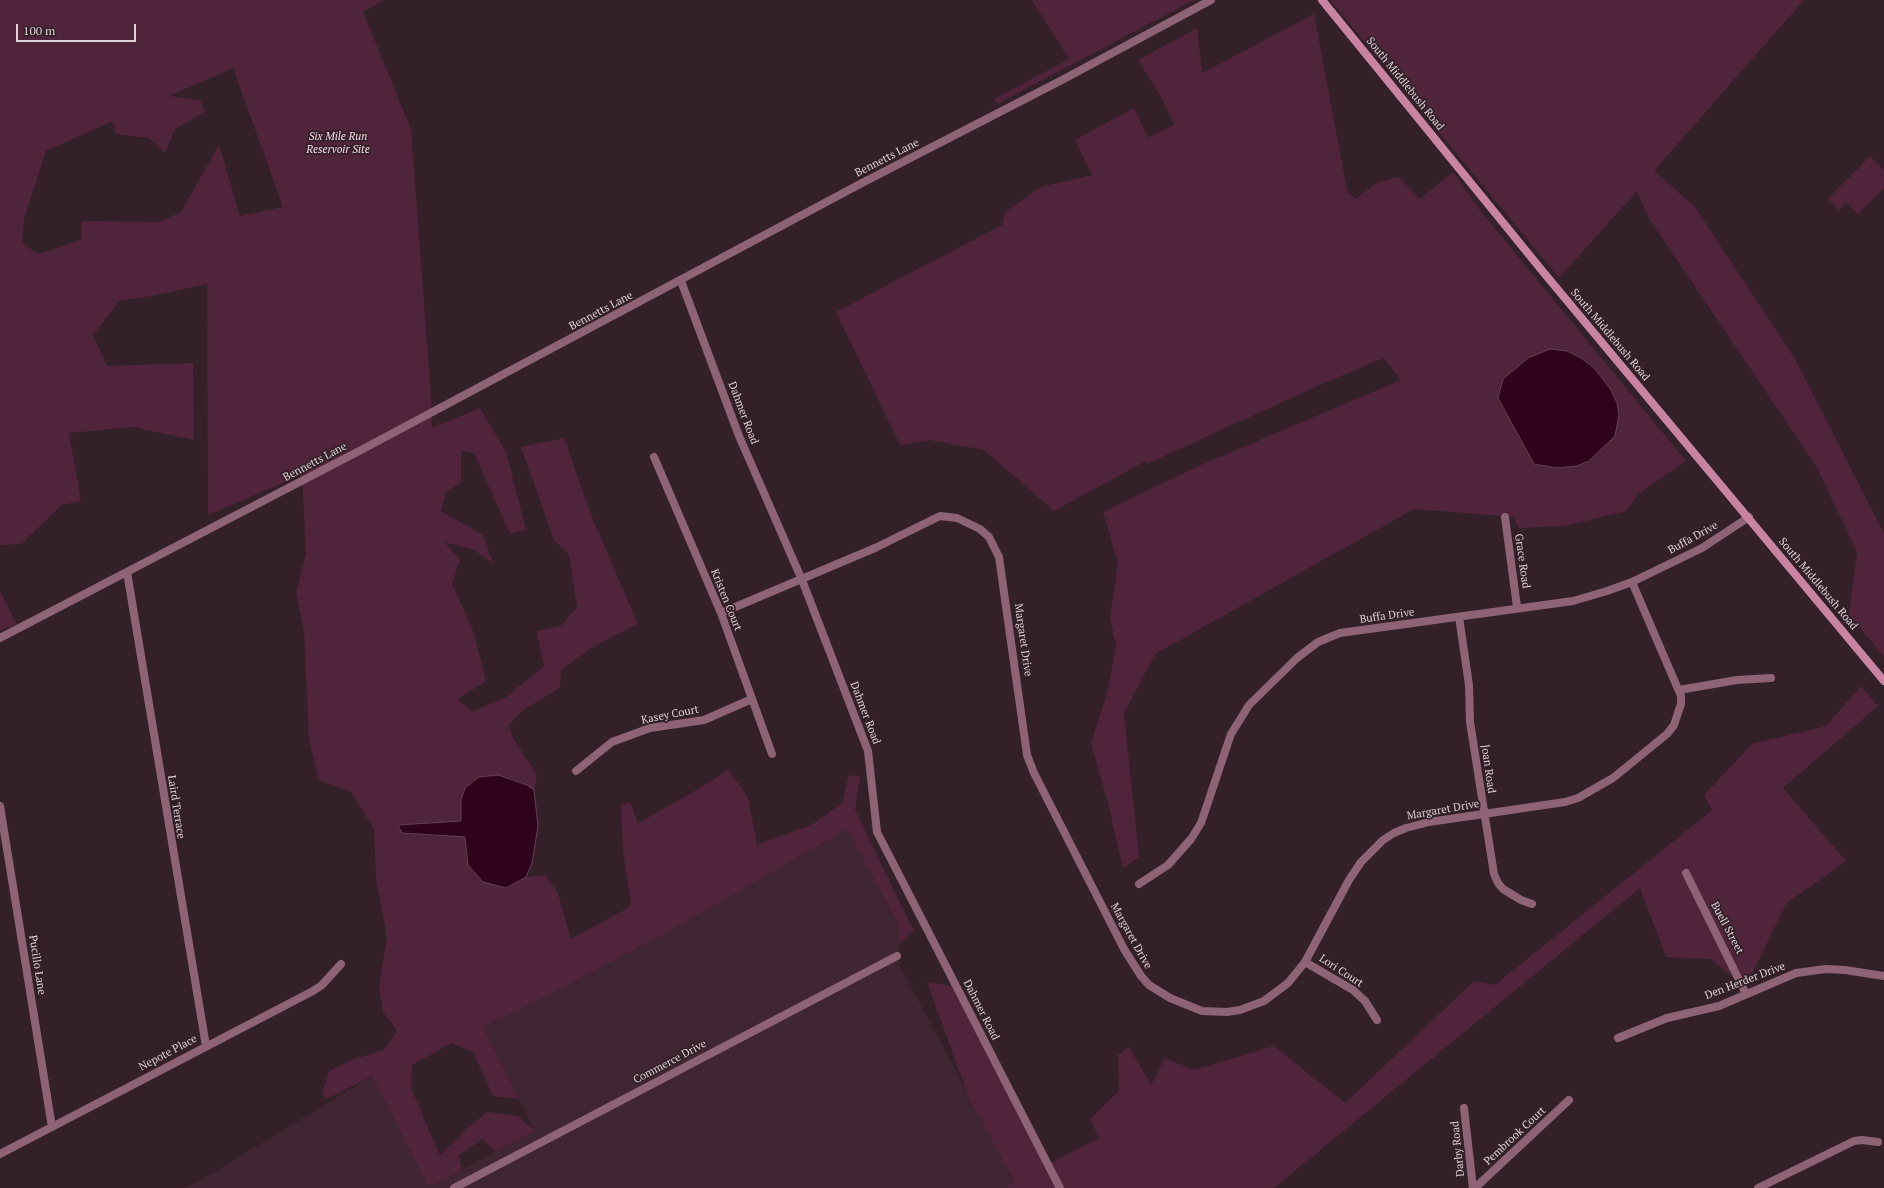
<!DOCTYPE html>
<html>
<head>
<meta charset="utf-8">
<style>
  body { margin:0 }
  #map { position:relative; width:1884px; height:1188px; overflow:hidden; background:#332029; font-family:"PT Serif",serif }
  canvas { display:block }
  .scale { position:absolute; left:16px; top:24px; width:120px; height:18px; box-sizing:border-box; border:2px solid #dfd1d7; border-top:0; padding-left:5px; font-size:12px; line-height:14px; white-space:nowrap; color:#dfd1d7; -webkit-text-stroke:3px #332029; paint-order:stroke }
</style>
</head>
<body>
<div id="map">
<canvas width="1884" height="1188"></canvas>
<div class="scale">100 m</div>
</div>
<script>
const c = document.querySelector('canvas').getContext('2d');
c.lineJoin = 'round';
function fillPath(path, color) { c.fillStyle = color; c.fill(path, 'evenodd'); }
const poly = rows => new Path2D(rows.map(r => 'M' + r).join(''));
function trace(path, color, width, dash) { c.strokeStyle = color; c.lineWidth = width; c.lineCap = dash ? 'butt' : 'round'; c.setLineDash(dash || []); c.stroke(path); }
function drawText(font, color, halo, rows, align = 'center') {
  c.font = font + ' "PT Serif",serif'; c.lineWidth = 3.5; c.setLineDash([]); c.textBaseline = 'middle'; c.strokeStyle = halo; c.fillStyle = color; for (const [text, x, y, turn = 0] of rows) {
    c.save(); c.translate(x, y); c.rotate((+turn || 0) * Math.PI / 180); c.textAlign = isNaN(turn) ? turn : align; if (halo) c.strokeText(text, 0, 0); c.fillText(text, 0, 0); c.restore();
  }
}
const built = poly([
  [847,828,898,923,900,966,1015,1182,1004,1188,185,1188,201,1180,372,1076,429,1187,535,1131,483,1027,545,997,668,932]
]);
const green = poly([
  [0,0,385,0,363,12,411,129,431,397,432,428,480,408,506,452,526,530,510,534,474,453,461,451,461,483,447,491,441,511,483,535,493,563,474,550,444,542,460,559,452,584,474,633,486,681,458,699,472,712,506,697,544,666,537,631,561,626,577,607,569,555,554,540,521,447,564,438,592,517,638,624,596,645,561,670,560,688,522,711,509,725,513,738,537,775,534,790,527,785,498,775,479,777,465,788,461,800,461,821,398,825,402,832,465,837,468,865,506,888,526,877,545,875,558,893,571,939,628,908,631,903,623,852,621,805,630,802,638,823,690,794,728,770,748,797,757,845,813,824,842,803,849,775,860,776,855,810,914,931,899,944,898,923,847,829,668,932,545,997,483,1027,519,1099,493,1096,473,1052,451,1043,412,1065,411,1088,440,1156,469,1126,488,1112,518,1116,535,1131,495,1152,483,1139,459,1155,462,1170,429,1187,372,1076,327,1099,322,1094,329,1071,354,1059,384,1050,397,1031,383,1012,379,986,387,937,376,880,374,829,351,792,319,780,309,739,304,631,296,593,306,554,302,475,208,515,207,284,152,296,119,301,93,335,107,366,193,363,194,440,133,427,69,433,81,501,62,505,21,544,0,545],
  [233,68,283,207,240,216,219,145,181,212,159,222,82,221,81,239,53,250,37,254,22,242,24,219,46,151,113,121,115,134,149,138,165,153,175,129,205,112,200,100,169,96],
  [1032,0,1194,0,997,104,994,99,1069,59],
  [1330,0,1804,0,1654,171,1695,207,1795,359,1884,533,1884,657,1849,614,1857,552,1816,466,1648,217,1637,191,1559,278],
  [1314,14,1347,190,1355,199,1377,183,1398,177,1420,199,1453,172,1479,209,1686,461,1638,494,1626,511,1565,526,1519,528,1513,517,1414,509,1155,654,1124,714,1139,857,1123,868,1108,803,1091,743,1109,686,1116,645,1110,618,1118,563,1103,512,1194,468,1401,380,1384,358,1322,384,1147,464,1146,461,1054,511,984,450,929,440,900,445,836,312,1002,225,1005,212,1041,187,1092,175,1075,140,1134,108,1148,138,1174,125,1160,95,1138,60,1197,28,1202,73],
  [1581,358,1595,369,1611,390,1615,436,1589,461,1534,464,1498,398],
  [1870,156,1884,170,1884,188,1858,214,1846,203,1839,210,1828,199],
  [0,591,17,624,0,631],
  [1861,686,1878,706,1783,788,1846,861,1786,904,1746,986,1710,959,1666,957,1640,888,1274,1188,1004,1188,1015,1182,969,1098,927,982,953,986,1045,1166,1099,1138,1090,1119,1119,1091,1118,1055,1129,1047,1151,1085,1165,1058,1194,1070,1274,1046,1345,1103,1474,981,1495,985,1712,810,1704,795,1752,744,1826,726]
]);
const water = poly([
  [1550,349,1567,351,1581,358,1595,369,1611,390,1617,403,1619,415,1615,436,1589,461,1577,466,1557,468,1534,464,1498,398,1503,379,1528,358,1550,349],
  [498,775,527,785,534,790,538,826,532,863,526,877,506,888,483,882,468,865,465,837,402,833,398,825,461,821,461,800,465,788,479,777,498,775]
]);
const street = poly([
  [681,281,739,436,802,580,868,751,877,832,1060,1188],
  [654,457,721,613,772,754],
  [1505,517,1517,607],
  [127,572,206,1046],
  [721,613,875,548,940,516,957,518,980,529,989,537,999,557,1027,755,1034,773,1124,949,1141,976,1149,985,1170,998,1202,1011,1227,1012,1240,1010,1264,1001,1288,983,1305,962,1349,880,1361,862,1383,840,1394,833,1406,828,1429,822,1565,802,1578,798,1613,778,1667,734,1674,725,1681,704,1681,696,1632,582],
  [1459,617,1469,685,1470,722,1494,874,1498,883,1503,889,1521,900,1532,904],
  [0,638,363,449,862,183,1062,80,1211,0],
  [1679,690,1737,680,1771,678],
  [576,771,612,742,650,728,704,720,752,699],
  [0,806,52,1127],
  [1686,873,1746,994],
  [1139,884,1168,865,1191,839,1201,823,1231,734,1249,705,1297,658,1318,642,1340,633,1573,601,1607,591,1632,582,1702,548,1749,517],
  [1305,962,1353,990,1365,1001,1377,1020],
  [1618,1038,1667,1018,1719,1006,1796,973,1826,969,1845,970,1884,976],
  [1464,1108,1473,1188],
  [0,1154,313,991,322,985,341,964],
  [454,1188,897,956],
  [1475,1188,1569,1100],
  [1758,1188,1854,1141,1862,1140,1878,1142]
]);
const secondary = poly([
  [1322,0,1544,273,1884,681]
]);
const streetNames = [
  ["South Middlebush Road",1405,84,51],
  ["Bennetts Lane",887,158,-27],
  ["Bennetts Lane",601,311,-28],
  ["South Middlebush Road",1610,335,50],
  ["Dahmer Road",743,413,69],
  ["Bennetts Lane",315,462,-28],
  ["Buffa Drive",1693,538,-29],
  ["Grace Road",1522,561,82],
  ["South Middlebush Road",1818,584,50],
  ["Kristen Court",726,600,68],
  ["Buffa Drive",1387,616,-8],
  ["Margaret Drive",1023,640,82],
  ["Dahmer Road",865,713,69],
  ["Kasey Court",670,715,-11],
  ["Joan Road",1488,769,82],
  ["Laird Terrace",176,807,81],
  ["Margaret Drive",1443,810,-10],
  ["Buell Street",1727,928,62],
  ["Margaret Drive",1131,936,61],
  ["Pucillo Lane",37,965,81],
  ["Lori Court",1341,971,33],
  ["Den Herder Drive",1745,981,-21],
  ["Dahmer Road",981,1010,63],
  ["Nepote Place",168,1053,-28],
  ["Commerce Drive",670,1062,-28],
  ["Pembrook Court",1515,1136,-43],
  ["Darby Road",1458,1149,-96]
];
const parkNames = [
  ["Six Mile Run",338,137],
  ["Reservoir Site",338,150]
];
fillPath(built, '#402632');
fillPath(green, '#50243a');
fillPath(water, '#2f031b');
trace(water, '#644153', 1);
trace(street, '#8e6376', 8);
trace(secondary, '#c984a3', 8);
drawText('11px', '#dfd1d7', '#332029', streetNames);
drawText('italic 11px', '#fcdae8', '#332029', parkNames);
</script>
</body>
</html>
